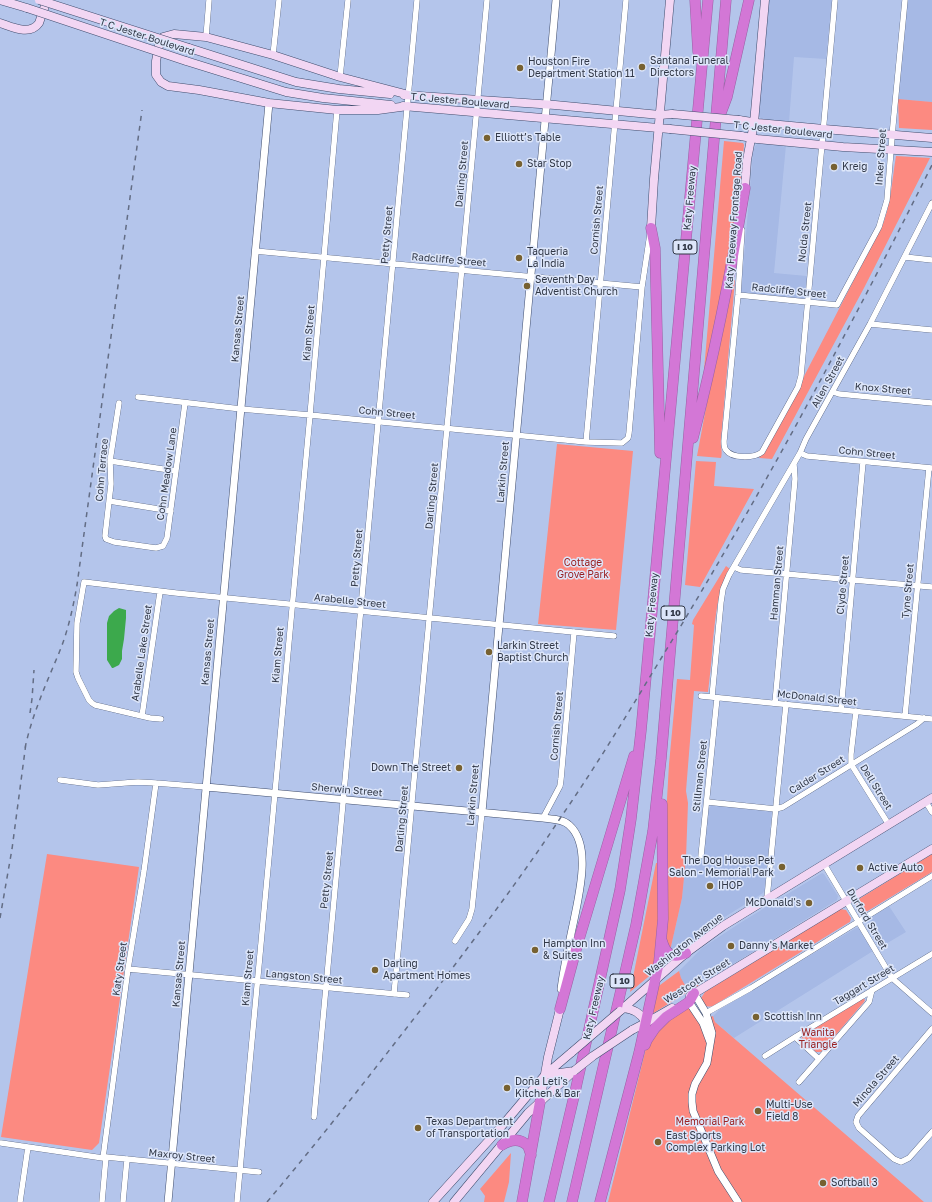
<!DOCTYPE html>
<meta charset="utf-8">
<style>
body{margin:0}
canvas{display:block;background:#b4c5eb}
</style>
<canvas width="932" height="1202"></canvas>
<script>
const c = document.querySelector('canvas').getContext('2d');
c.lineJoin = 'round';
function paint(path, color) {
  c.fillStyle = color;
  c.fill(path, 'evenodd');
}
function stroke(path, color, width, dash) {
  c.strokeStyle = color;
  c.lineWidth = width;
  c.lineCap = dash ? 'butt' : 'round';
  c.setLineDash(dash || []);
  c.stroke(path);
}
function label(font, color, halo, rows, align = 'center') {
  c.font = font + ' "Golos Text",sans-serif';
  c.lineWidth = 3;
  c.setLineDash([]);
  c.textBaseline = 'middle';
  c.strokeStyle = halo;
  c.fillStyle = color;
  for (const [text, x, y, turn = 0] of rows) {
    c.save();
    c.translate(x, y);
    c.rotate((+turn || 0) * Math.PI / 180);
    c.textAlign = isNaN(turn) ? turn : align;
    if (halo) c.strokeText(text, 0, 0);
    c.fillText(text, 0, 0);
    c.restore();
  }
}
const built = new Path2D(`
 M 766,0 L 832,0 L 826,59 L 794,57 L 789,122 L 762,119 L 757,115 Z
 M 907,0 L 932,0 L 932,102 L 898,99 Z
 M 759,143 L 786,145 L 774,273 L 807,276 L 805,296 L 802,299 L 743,294 L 741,291 L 753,153 L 755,146 Z
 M 712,805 L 772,812 L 765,889 L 763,893 L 704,930 L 681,949 L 678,951 L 670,951 L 682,898 L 686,858 L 703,859 L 708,809 Z
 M 822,873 L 824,874 L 838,896 L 837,900 L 699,985 L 697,981 L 685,985 L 681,978 L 679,971 L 702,948 L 740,923 Z
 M 889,906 L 906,932 L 879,948 L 867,927 L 867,923 L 869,919 Z
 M 856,928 L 859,928 L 873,951 L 734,1038 L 715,1022 L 713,1016 L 719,1010 Z`);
const green = new Path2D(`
 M 898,99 L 932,102 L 932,130 L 899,128 Z
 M 724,141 L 743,143 L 744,145 L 739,199 L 708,370 L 704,370 Z
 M 896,156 L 930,158 L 864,288 L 772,459 L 759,458 L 763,453 C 804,379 841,303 881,229 C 891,206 892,180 896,156 Z
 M 730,279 L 735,280 L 721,439 C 720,446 723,451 721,458 L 697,456 Z
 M 557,444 L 633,451 L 616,630 L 538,624 Z
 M 696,461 L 716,462 L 714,486 L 754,489 L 700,587 L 685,585 Z
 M 726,566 L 730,569 C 717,591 716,615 713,640 C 712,657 710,675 708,692 L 694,691 L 686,791 L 688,803 L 686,858 L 682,898 L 670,951 L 665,940 L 665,834 L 669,764 L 677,679 L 690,680 L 694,625 L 692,624 L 693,620 Z
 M 47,854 L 139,867 L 99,1143 L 92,1150 L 1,1137 Z
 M 932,854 L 932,872 L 866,912 L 861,911 L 856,904 L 857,900 L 859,899 Z
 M 656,863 L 660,863 L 660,916 L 653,973 L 630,992 Z
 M 840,909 L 846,910 L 851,918 L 850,922 L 848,923 L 713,1006 C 707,1008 702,1005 701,998 L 705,992 Z
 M 679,971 L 681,978 L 685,985 L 697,981 L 699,985 L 652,1014 L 656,988 Z
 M 863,998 L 865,1000 L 864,1002 L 821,1052 L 816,1052 L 802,1039 L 802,1037 L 803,1035 Z
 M 686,1008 L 690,1009 L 698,1022 L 713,1016 L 715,1022 L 924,1202 L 608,1202 L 647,1044 L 656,1029 Z
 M 511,1153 L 509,1182 L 504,1202 L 484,1202 L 485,1196 L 480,1189 Z`);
const water = new Path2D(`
 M 119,608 L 126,610 L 126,618 L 124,639 L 122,651 L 122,659 L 119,665 L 113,668 L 112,668 L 107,660 L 107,623 L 109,616 L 114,611 Z`);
const minor = new Path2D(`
 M 206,37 L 209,0
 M 273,55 L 279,0
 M 340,77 L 348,0
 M 742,230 L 738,295 L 724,441 C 724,444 724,448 726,450 C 732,459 755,458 762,452 L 798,387 L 801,376 L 835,0
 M 255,251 L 642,287
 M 905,257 L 932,260
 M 738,295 L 837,305 L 879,227 L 887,200 L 893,125 L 905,0
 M 870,324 L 932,330
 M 833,392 L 839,394 L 932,403
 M 138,397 L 241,409 L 310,415 L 586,442 L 622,443 L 628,438 L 629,433 L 642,287 L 650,234
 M 119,403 L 110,461 L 111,484 L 105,536 L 106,539 L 114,542 L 156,548 L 163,546 L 167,538 L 185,403
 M 586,442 L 626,0
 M 800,453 L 807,456 L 932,468
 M 110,461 L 176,471
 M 109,501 L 171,511
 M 734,567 L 741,570 L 932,587
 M 701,696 L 932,719
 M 712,697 L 721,602 L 723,589 L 729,575 L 800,453 L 806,439 L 870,324 L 932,203
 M 775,703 L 795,479 L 794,464
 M 841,710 L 863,462
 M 856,711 L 851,754 L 851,764 L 889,825
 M 142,716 L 160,592
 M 905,716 L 929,468
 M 161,719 L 150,718 L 95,705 L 92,703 L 89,700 L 78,678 L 76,672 L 77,623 L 84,582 L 176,593 L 614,636
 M 60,780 L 98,785 L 138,782 L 156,783 L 206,787
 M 707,802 L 776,809 L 783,807 L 917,724 L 924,718
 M 926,802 L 932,812
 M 543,818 L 560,786 L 561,779 L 574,632
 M 701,856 L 717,698
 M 824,864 L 892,978 L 932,1013
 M 767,898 L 786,704
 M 455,941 L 469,919 L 472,909 L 482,812
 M 128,969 L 407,995
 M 394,994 L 487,0
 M 706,1013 L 751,988 L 932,876
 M 932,1029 L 858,1116 L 856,1122 L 859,1128 L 894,1159 L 901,1162 L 909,1158 L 932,1132
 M 795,1037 L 819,1059
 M 765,1056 L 795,1037 L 932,954
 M 799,1082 L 869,1002 L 872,990
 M 314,1117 L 417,0
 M 1,1143 L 103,1158 L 106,1157 L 259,1172
 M 103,1158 L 128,969 L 144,871 L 156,783
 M 20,1202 L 28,1147
 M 102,1202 L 106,1157
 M 123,1202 L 127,1159
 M 237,1202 L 310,415 L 337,110`);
const tertiary = new Path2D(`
 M 206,787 L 543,818 C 551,819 563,819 569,825 C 592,845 579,894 574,920 C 569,943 564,966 561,989
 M 482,812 L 556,0
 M 694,993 L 706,1013 L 712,1033 L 707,1063 L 695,1084 L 692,1094 L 692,1102 L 693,1111 L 718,1171 L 738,1202
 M 689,1002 L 703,1023 L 710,1042
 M 168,1202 L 269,103`);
const secondary = new Path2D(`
 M 0,0 L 27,8
 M 0,23 C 12,27 30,36 39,23 L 47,0
 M 189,48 L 296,82 L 339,89 L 390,94
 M 186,61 L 286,92 L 323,98 L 391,105
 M 404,95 L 555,105 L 660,115 L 672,114
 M 403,106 L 670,129
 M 408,106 L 378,110 L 337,110 L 269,103 L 199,90 L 168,86 L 161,82 L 156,75 L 156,61 L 160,41 L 163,37 L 174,34 L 206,37 L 273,55 L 340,77 L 409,95
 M 739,120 L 758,123 L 824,129 L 932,138
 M 741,136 L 757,139 L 843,147 L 932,152
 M 745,188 L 747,160 L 754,123 L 765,0
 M 651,228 L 654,179 L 670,0
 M 690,996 L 932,849
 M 623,1008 C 634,1009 640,1013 646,1022
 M 620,1011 L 686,953 L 723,926 L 932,798
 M 632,1030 L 651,1020 L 672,1008
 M 546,1075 L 574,1071
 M 540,1102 L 548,1057 L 560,1009
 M 433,1202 L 501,1127 L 545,1075 L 572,1052
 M 454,1202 L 528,1113 L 574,1071`);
const motorway = new Path2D(`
 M 695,0 L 698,52
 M 719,118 L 727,97 L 749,0
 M 651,228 L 655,248 L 660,453
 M 693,438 C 714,356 731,272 745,188
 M 662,941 C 666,955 673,959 686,953
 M 560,1009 L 577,946 L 634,756
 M 645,1045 L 647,1040 L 655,1028 L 666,1017 L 689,1002 L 694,993
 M 502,1145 C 511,1139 520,1138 528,1146 L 531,1155
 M 522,1202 L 540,1102
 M 549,1202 L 575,1092 L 620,890 L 631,819 L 641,731 L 708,0
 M 572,1202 L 636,925 L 653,831 L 661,759 L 726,0
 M 600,1202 L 639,1053 L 659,962 L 663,919 L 662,804`);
const rail = new Path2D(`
 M 30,713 L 32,699 L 34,670
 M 25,748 C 32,715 46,684 59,653 C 68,631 73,608 77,585 L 142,110
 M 0,918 L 12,849 L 26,743
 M 267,1202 C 322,1137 374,1070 426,1003 C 472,942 519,881 561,817 C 594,769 624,720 654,670 C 755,506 846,337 932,165`);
const secondaryBridge = new Path2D(`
 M 39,0 L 189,48
 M 27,8 L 186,61
 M 672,114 L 739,120
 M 670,129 L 741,136
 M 572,1052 L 620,1011
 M 574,1071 L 593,1056 L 632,1030`);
const markers = [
 [642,67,4,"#776131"],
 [520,68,4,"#776131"],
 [487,138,4,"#776131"],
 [519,164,4,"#776131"],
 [834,167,4,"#776131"],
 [519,258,4,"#776131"],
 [527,286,4,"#776131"],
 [489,652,4,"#776131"],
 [459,768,4,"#776131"],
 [782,867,4,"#776131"],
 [860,868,4,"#776131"],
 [710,886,4,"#776131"],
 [809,903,4,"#776131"],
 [731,946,4,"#776131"],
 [535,950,4,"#776131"],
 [375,970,4,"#776131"],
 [756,1017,4,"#776131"],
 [507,1088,4,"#776131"],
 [758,1111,4,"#776131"],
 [418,1128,4,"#776131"],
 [658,1142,4,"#776131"],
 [823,1183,4,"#776131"]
];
const shields = [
 [685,247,24],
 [673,613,24],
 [622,981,24]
];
const shieldNames = [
 ["I 10",685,247],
 ["I 10",673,613],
 ["I 10",622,981]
];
const streetNames = [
 ["T C Jester Boulevard",147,37,18],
 ["T C Jester Boulevard",460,101,5],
 ["T C Jester Boulevard",783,130,6],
 ["Inker Street",881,157,-86],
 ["Darling Street",462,174,-85],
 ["Katy Freeway",690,198,-85],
 ["Cornish Street",597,220,-85],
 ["Katy Freeway Frontage Road",734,220,-86],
 ["Nolda Street",805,232,-84],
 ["Petty Street",387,235,-85],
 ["Radcliffe Street",449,260,5],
 ["Radcliffe Street",789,291,6],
 ["Kansas Street",238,329,-85],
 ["Kiam Street",309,333,-85],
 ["Allen Street",828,382,-61],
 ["Knox Street",883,389,5],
 ["Cohn Street",387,413,6],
 ["Cohn Street",867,453,6],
 ["Cohn Terrace",102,470,-85],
 ["Larkin Street",503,472,-85],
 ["Cohn Meadow Lane",167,474,-82],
 ["Darling Street",432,496,-85],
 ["Petty Street",357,558,-85],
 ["Hamman Street",777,583,-85],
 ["Clyde Street",843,585,-85],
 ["Tyne Street",908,591,-85],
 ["Arabelle Street",350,601,6],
 ["Katy Freeway",652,605,-85],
 ["Kansas Street",208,652,-85],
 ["Arabelle Lake Street",142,653,-82],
 ["Kiam Street",278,655,-85],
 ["McDonald Street",817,698,6],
 ["Cornish Street",557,726,-85],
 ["Calder Street",817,775,-32],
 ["Stillman Street",700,776,-84],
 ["Dell Street",876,787,58],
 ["Sherwin Street",347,790,5],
 ["Larkin Street",473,795,-85],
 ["Darling Street",402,819,-85],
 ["Petty Street",327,880,-84],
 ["Durford Street",867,919,59],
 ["Washington Avenue",684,945,-38],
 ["Katy Street",120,969,-82],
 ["Kansas Street",179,974,-85],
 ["Langston Street",304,977,5],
 ["Kiam Street",248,978,-85],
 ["Westcott Street",697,981,-32],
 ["Taggart Street",864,985,-31],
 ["Katy Freeway",594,1008,-77],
 ["Minola Street",876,1081,-49],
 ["Maxroy Street",182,1156,6]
];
const poiNames = [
 ["Santana Funeral",650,61],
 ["Directors",650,73],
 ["Houston Fire",528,62],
 ["Department Station 11",528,74],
 ["Elliott’s Table",495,138],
 ["Star Stop",527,164],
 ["Kreig",842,167],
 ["Taqueria",527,252],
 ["La India",527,264],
 ["Seventh Day",535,280],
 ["Adventist Church",535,292],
 ["Larkin Street",497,646],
 ["Baptist Church",497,658],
 ["Down The Street",451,768,"right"],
 ["The Dog House Pet",774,861,"right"],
 ["Salon - Memorial Park",774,873,"right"],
 ["Active Auto",868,868],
 ["IHOP",718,886],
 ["McDonald's",801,903,"right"],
 ["Hampton Inn",543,944],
 ["& Suites",543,956],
 ["Danny's Market",739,946],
 ["Darling",383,964],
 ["Apartment Homes",383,976],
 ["Scottish Inn",764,1017],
 ["Doña Leti's",515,1082],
 ["Kitchen & Bar",515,1094],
 ["Multi-Use",766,1105],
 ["Field 8",766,1117],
 ["Texas Department",426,1122],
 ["of Transportation",426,1134],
 ["East Sports",666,1136],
 ["Complex Parking Lot",666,1148],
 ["Softball 3",831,1183]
];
const parkNames = [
 ["Cottage",583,563],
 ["Grove Park",583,575],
 ["Wanita",818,1033],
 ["Triangle",818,1045],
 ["Memorial Park",710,1122]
];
paint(built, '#a6b9e5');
paint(green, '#fc8a81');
paint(water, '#3ca94c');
stroke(minor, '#3f4d6d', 6);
stroke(tertiary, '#3f4d6d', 8);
stroke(secondary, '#3f4d6d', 9);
stroke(motorway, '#9a61a4', 11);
stroke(minor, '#fff', 5.5);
stroke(tertiary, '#fff', 7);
stroke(secondary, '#f2d6f3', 8);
stroke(motorway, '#d377d6', 10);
stroke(rail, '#636d85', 1.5, [5, 5]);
stroke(secondaryBridge, '#3f4d6d', 9, []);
stroke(secondaryBridge, '#f2d6f3', 8);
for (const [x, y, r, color] of markers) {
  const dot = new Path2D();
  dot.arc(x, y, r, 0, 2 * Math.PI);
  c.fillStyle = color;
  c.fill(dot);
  stroke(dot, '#dde6fa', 1.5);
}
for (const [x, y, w] of shields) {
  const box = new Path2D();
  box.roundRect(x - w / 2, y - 7, w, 14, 3);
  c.fillStyle = '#dde6fa';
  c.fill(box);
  stroke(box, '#313847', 1);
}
label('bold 9px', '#313847', null, shieldNames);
label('10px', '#313847', '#dde6fa', streetNames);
label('10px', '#313847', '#dde6fa', poiNames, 'left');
label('10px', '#9a2223', '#dde6fa', parkNames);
</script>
